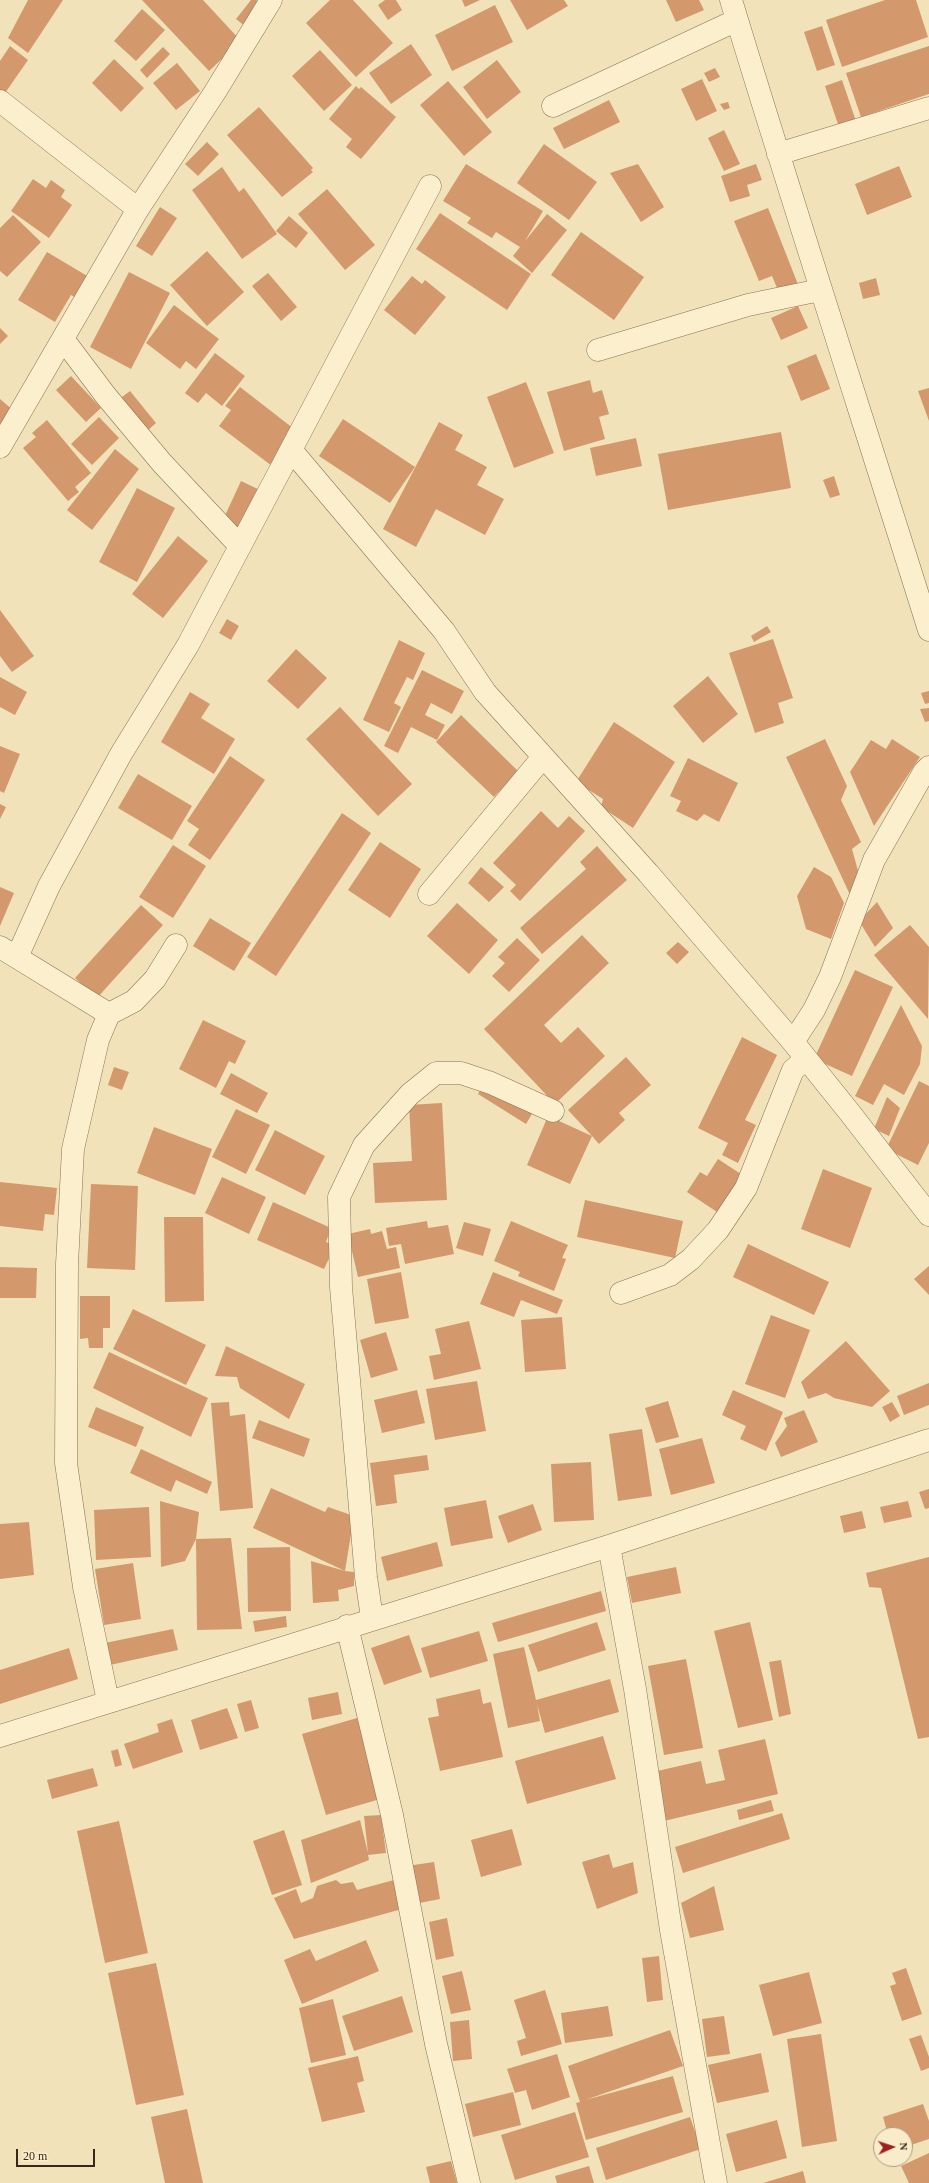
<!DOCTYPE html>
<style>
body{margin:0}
#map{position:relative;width:929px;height:2183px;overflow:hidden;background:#f1e2ba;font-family:"Times New Roman",serif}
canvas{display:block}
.north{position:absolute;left:873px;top:2127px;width:40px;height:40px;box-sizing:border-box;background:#f8ecca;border:1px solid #ab9e83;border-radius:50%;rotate:87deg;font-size:11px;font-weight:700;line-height:16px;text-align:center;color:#372819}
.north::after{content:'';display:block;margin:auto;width:14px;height:18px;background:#9d1f1e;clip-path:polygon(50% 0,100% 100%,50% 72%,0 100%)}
.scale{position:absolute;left:16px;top:2149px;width:79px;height:18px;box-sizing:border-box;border:2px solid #372819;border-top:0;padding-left:5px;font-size:12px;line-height:14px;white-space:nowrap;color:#372819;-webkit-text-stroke:3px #f8ecca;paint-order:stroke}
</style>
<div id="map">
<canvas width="929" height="2183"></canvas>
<div class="north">N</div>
<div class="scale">20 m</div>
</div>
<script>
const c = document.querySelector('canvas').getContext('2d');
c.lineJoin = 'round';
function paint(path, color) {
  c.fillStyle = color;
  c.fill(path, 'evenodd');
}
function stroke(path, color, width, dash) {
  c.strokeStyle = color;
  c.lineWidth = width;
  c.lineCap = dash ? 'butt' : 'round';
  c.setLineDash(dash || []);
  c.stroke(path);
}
const building = new Path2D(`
 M 28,0 L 63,0 L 28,53 L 8,38 Z
 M 142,0 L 203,0 L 241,41 L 209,71 Z
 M 251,0 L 256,0 L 263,5 L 246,27 L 236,19 Z
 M 330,0 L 353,0 L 393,43 L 356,77 L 306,23 Z
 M 385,0 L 396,0 L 402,10 L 388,20 L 378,5 Z
 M 462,0 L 480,0 L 465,7 Z
 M 510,0 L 564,0 L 568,6 L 527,30 Z
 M 666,0 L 699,0 L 704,10 L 676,22 Z
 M 885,0 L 916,0 L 928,37 L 842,67 L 826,20 Z
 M 495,5 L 513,42 L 452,71 L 435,35 Z
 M 142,9 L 165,30 L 136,61 L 114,41 Z
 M 822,26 L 835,65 L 817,71 L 804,32 Z
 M 411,44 L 432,75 L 391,104 L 369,73 Z
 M 10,46 L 28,60 L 3,96 L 0,93 L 0,61 Z
 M 929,46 L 929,94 L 861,117 L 846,73 Z
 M 163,47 L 170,54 L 147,78 L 140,70 Z
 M 320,50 L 352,85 L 324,111 L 292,76 Z
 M 114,59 L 144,88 L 121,112 L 92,83 Z
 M 497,60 L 521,92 L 487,119 L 463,87 Z
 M 177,63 L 200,91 L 176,110 L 153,83 Z
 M 715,68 L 720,77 L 709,82 L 704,73 Z
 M 702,79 L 717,111 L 696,121 L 681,89 Z
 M 842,80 L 857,124 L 840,130 L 825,86 Z
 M 448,81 L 492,132 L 464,156 L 420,105 Z
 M 356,86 L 359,89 L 361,87 L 396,117 L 361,159 L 346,147 L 352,139 L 329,119 Z
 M 609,100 L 620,122 L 564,149 L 553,128 Z
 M 728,102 L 730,108 L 724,110 L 720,104 Z
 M 259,107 L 313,168 L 311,170 L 313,172 L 282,197 L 227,135 Z
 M 724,130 L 740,164 L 724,171 L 708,138 Z
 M 207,142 L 219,154 L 198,176 L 185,164 Z
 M 544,144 L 597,182 L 569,220 L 517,183 Z
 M 466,164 L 543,211 L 525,241 L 547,214 L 567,230 L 532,273 L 513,256 L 520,247 L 496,232 L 492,238 L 467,223 L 471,218 L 443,201 Z
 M 638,164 L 664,207 L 641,222 L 610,173 Z
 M 756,164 L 762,180 L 747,185 L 750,196 L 730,202 L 721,176 Z
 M 899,166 L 912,197 L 867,215 L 855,184 Z
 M 222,167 L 239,192 L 244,188 L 277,234 L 242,259 L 192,190 Z
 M 33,179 L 46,188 L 51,180 L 65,190 L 61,197 L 72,205 L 49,238 L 11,211 Z
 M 327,189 L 375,245 L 345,270 L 298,214 Z
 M 160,207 L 177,218 L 152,256 L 136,246 Z
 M 768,208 L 799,287 L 780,295 L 772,276 L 759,281 L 734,221 Z
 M 440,213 L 531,274 L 507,310 L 416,249 Z
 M 13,215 L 41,242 L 7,277 L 0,271 L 0,228 Z
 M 289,216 L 308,233 L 296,248 L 276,231 Z
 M 581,232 L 644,277 L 614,320 L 551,275 Z
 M 207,251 L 244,292 L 207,326 L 170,285 Z
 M 47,252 L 89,277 L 76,298 L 71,295 L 55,322 L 18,300 Z
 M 129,272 L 170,293 L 131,369 L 90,347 Z
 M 268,273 L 297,307 L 281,321 L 252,286 Z
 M 412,276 L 422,284 L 425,280 L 446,297 L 415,335 L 384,310 Z
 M 876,278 L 880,295 L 863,299 L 859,283 Z
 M 174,305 L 219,339 L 196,369 L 186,361 L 180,369 L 146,343 Z
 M 798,306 L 808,328 L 781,340 L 771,318 Z
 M 0,328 L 8,336 L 0,344 Z
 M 215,353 L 245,376 L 222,406 L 206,393 L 198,403 L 185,393 Z
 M 816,354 L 830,389 L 801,401 L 787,366 Z
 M 71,376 L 101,408 L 86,422 L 56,390 Z
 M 590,380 L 593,393 L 602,390 L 609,414 L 599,417 L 605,439 L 564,451 L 547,392 Z
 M 526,382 L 554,453 L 514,468 L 487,397 Z
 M 240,387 L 298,432 L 272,466 L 219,426 L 231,410 L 225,406 Z
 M 929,388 L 929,421 L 918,391 Z
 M 130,391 L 156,423 L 145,433 L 118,400 Z
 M 0,399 L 14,411 L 3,425 L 0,423 Z
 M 99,417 L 119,438 L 92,465 L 71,444 Z
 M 343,419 L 415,467 L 390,503 L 319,456 Z
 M 47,420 L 91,473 L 75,487 L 79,492 L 68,501 L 23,448 L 36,437 L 32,433 Z
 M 439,422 L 463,435 L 455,450 L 487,467 L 477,485 L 504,499 L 485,535 L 436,509 L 416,547 L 383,529 Z
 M 781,432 L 791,488 L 668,510 L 658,454 Z
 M 636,438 L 642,466 L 596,476 L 590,448 Z
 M 115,449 L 139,469 L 92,530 L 67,510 Z
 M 834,476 L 840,495 L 830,498 L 823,480 Z
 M 241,481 L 262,491 L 242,531 L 222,522 Z
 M 137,488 L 175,508 L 137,582 L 99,562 Z
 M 178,536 L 208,561 L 163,618 L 132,594 Z
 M 0,610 L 34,656 L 12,672 L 0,656 Z
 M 227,619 L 239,626 L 231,640 L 219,633 Z
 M 767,626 L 771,632 L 754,642 L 751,636 Z
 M 773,639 L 793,698 L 778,703 L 784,723 L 755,733 L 729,653 Z
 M 399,640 L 425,653 L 413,680 L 407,677 L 394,703 L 401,707 L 389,732 L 363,720 Z
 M 296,649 L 327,678 L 298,709 L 267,681 Z
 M 422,670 L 464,691 L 452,714 L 431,703 L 425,715 L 445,725 L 437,740 L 411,727 L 398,753 L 384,746 Z
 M 708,676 L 738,714 L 703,743 L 673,706 Z
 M 0,677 L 27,692 L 15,715 L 0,707 Z
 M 929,691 L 929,703 L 925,704 L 921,693 Z
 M 190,692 L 210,704 L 201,718 L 235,739 L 214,774 L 161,742 Z
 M 340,707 L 412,784 L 378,816 L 306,739 Z
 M 929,708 L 929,721 L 925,722 L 920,709 Z
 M 461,715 L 518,771 L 494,797 L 436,742 Z
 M 614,722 L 675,762 L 633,828 L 601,807 L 603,799 L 576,782 Z
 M 825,739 L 847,786 L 841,800 L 861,842 L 852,849 L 860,878 L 851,897 L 786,757 Z
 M 892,739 L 920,757 L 874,826 L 850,772 L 871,740 L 886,749 Z
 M 0,746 L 20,754 L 4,793 L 0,791 Z
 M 230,756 L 265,780 L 210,860 L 188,845 L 199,829 L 187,821 Z
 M 688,758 L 738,783 L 719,822 L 704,814 L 697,821 L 676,811 L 681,801 L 670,796 Z
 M 138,774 L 192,806 L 172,840 L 118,808 Z
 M 0,804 L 6,807 L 0,819 Z
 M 541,811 L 558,828 L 569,816 L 585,831 L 520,901 L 510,891 L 516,885 L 493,863 Z
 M 342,813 L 371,833 L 276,976 L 247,957 Z
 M 380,842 L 421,869 L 390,918 L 348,890 Z
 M 173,845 L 206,866 L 173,918 L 139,897 Z
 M 597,846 L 627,880 L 542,954 L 520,928 L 586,869 L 580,862 Z
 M 481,867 L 504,887 L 489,902 L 468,883 Z
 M 814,867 L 831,877 L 844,903 L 831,939 L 806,929 L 797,896 Z
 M 0,887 L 14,893 L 0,926 Z
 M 877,902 L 893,928 L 875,947 L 859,921 Z
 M 457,903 L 498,940 L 469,974 L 427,936 Z
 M 141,905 L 163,925 L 97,998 L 75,978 Z
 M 210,918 L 251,943 L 234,971 L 193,946 Z
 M 910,925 L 929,947 L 928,1019 L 874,955 Z
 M 582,935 L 609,963 L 544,1025 L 561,1043 L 578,1027 L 605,1056 L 555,1104 L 484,1029 Z
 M 517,938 L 540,960 L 509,992 L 492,976 L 505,963 L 498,957 Z
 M 678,942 L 689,952 L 677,964 L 666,953 Z
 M 855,970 L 893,987 L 852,1076 L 814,1059 Z
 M 901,1005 L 922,1046 L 920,1064 L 904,1095 L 884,1084 L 873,1105 L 855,1096 Z
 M 203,1020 L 246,1041 L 235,1064 L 229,1061 L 216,1088 L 179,1069 Z
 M 742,1037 L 777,1055 L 745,1120 L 756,1125 L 738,1163 L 722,1155 L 728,1143 L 698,1128 Z
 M 626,1057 L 651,1085 L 619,1113 L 625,1120 L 599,1144 L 592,1136 L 570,1184 L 527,1165 L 548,1116 L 592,1136 L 568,1110 Z
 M 114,1067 L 129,1072 L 122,1090 L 108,1085 Z
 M 491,1072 L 539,1102 L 526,1124 L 478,1094 Z
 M 231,1073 L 268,1093 L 257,1113 L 220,1094 Z
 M 919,1081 L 929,1086 L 929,1143 L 918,1165 L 886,1149 Z
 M 887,1097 L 900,1108 L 889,1136 L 874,1129 Z
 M 442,1103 L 447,1200 L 375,1203 L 373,1163 L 412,1161 L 409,1105 Z
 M 236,1109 L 270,1125 L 246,1174 L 212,1157 Z
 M 154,1127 L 212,1149 L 195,1195 L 137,1173 Z
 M 275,1130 L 325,1156 L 305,1195 L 255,1170 Z
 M 718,1159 L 747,1178 L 723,1216 L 687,1192 L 700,1172 L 707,1176 Z
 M 823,1169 L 872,1188 L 850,1248 L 801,1229 Z
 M 222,1177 L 266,1197 L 249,1234 L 205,1213 Z
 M 0,1182 L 57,1188 L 54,1215 L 45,1214 L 43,1231 L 0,1226 Z
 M 91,1184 L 138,1186 L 135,1270 L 87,1268 Z
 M 585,1200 L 683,1221 L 675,1258 L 577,1237 Z
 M 273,1202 L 331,1228 L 326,1242 L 335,1246 L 324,1269 L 257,1240 Z
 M 164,1217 L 203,1217 L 204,1301 L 165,1302 Z
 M 427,1221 L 428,1228 L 448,1225 L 454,1254 L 405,1264 L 401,1244 L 389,1246 L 386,1228 Z
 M 511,1221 L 568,1245 L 562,1258 L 566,1259 L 554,1291 L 518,1276 L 520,1272 L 494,1261 Z
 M 464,1222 L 491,1229 L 483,1256 L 456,1248 Z
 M 370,1229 L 371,1234 L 382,1231 L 387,1249 L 396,1247 L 400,1268 L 358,1277 L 348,1234 Z
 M 748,1244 L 829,1282 L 814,1315 L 733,1277 Z
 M 929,1266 L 929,1295 L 914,1279 Z
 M 0,1267 L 37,1268 L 36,1298 L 0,1298 Z
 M 401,1272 L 409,1318 L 375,1324 L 367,1279 Z
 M 493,1272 L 563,1300 L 557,1314 L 521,1300 L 514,1317 L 480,1304 Z
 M 80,1296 L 110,1296 L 110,1328 L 103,1328 L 103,1348 L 89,1348 L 88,1338 L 80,1339 Z
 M 133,1309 L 206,1345 L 186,1385 L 113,1349 Z
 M 771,1315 L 810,1330 L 785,1398 L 745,1384 Z
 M 562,1317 L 566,1369 L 525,1372 L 521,1320 Z
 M 469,1321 L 481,1369 L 434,1380 L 429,1356 L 441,1354 L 435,1329 Z
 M 386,1332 L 398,1370 L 371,1378 L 360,1340 Z
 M 846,1341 L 890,1391 L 872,1407 L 834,1398 L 826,1393 L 808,1399 L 801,1382 Z
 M 226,1346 L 305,1384 L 289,1419 L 240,1388 L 237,1377 L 215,1376 Z
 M 109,1352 L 208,1398 L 191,1437 L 93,1388 Z
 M 477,1381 L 486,1431 L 435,1440 L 426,1389 Z
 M 929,1383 L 929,1405 L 904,1415 L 897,1396 Z
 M 417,1390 L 425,1423 L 382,1433 L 374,1400 Z
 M 733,1390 L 783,1412 L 766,1451 L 740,1439 L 746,1426 L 722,1415 Z
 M 668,1401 L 679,1437 L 656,1443 L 645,1408 Z
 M 229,1402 L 230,1416 L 245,1414 L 253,1508 L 220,1511 L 211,1403 Z
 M 892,1402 L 900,1416 L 890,1422 L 882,1407 Z
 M 96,1407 L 144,1427 L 136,1447 L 88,1427 Z
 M 804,1410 L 818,1442 L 781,1457 L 775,1443 L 787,1426 L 784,1418 Z
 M 259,1420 L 310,1439 L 304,1457 L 252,1438 Z
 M 642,1429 L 652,1496 L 618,1501 L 609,1434 Z
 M 702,1438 L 715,1483 L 671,1495 L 659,1449 Z
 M 141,1449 L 212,1482 L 207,1494 L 176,1480 L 171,1492 L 130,1473 Z
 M 427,1455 L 429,1470 L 394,1475 L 397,1503 L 376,1506 L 370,1463 Z
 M 591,1462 L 594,1520 L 554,1522 L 551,1464 Z
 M 271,1488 L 325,1512 L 328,1507 L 354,1516 L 345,1571 L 253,1528 Z
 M 929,1489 L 929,1508 L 925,1509 L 919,1492 Z
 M 486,1500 L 493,1538 L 451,1546 L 444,1508 Z
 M 160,1501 L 199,1512 L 196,1539 L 185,1561 L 161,1567 Z
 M 908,1501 L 912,1517 L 884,1523 L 880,1507 Z
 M 533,1504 L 542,1530 L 508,1543 L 498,1516 Z
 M 149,1507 L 151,1557 L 96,1560 L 94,1510 Z
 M 862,1511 L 866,1528 L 844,1533 L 840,1516 Z
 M 29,1522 L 34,1575 L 0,1579 L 0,1524 Z
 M 231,1538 L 242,1629 L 197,1630 L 196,1539 Z
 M 437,1542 L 443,1566 L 387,1581 L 381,1557 Z
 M 290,1547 L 291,1611 L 248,1612 L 247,1548 Z
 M 929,1557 L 929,1737 L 918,1739 L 881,1588 L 869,1587 L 866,1573 Z
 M 311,1561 L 345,1571 L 354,1572 L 354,1586 L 338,1590 L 339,1601 L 313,1603 Z
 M 133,1563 L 141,1619 L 104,1625 L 95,1569 Z
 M 676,1567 L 681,1593 L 632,1603 L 627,1577 Z
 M 601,1591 L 606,1611 L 498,1642 L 492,1623 Z
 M 286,1616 L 287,1627 L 255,1632 L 253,1621 Z
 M 597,1622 L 606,1650 L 538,1672 L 528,1645 Z
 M 750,1622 L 773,1720 L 738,1728 L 714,1631 Z
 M 173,1629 L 178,1650 L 110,1665 L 105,1643 Z
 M 479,1631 L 488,1661 L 430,1678 L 421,1648 Z
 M 409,1635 L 422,1672 L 384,1685 L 371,1648 Z
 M 524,1647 L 536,1700 L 610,1679 L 619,1712 L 545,1733 L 537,1704 L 540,1721 L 508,1728 L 493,1654 Z
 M 69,1648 L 78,1679 L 0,1704 L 0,1670 Z
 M 686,1659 L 703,1748 L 664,1755 L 648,1666 Z
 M 781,1660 L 791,1714 L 779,1717 L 769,1662 Z
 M 480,1689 L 483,1704 L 491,1702 L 503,1757 L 440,1771 L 428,1718 L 439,1716 L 436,1699 Z
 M 338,1692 L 342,1714 L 312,1720 L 308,1698 Z
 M 251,1700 L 259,1728 L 245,1732 L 237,1704 Z
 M 227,1708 L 238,1738 L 200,1750 L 191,1720 Z
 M 357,1718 L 380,1799 L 326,1815 L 302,1734 Z
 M 172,1719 L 183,1752 L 133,1769 L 124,1744 L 159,1732 L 157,1724 Z
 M 603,1736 L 616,1779 L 527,1804 L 515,1761 Z
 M 765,1739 L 778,1794 L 664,1821 L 653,1772 L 701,1761 L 706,1784 L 725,1780 L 718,1750 Z
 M 118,1749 L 122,1765 L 115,1767 L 111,1751 Z
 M 93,1768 L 98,1786 L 52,1799 L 47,1780 Z
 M 771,1800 L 774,1811 L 739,1820 L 737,1810 Z
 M 782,1813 L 790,1839 L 683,1873 L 675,1847 Z
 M 381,1815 L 386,1853 L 368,1855 L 369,1860 L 311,1883 L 301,1840 L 360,1820 L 368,1853 L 364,1816 Z
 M 119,1821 L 148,1953 L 105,1963 L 77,1831 Z
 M 512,1829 L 522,1865 L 481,1877 L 471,1840 Z
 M 284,1830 L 302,1885 L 272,1895 L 253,1841 Z
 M 609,1854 L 613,1868 L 633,1862 L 638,1893 L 597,1909 L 582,1862 Z
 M 434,1862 L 440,1899 L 414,1904 L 407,1866 Z
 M 336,1880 L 341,1884 L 353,1882 L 357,1890 L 394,1880 L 402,1909 L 294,1939 L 274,1898 L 296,1889 L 301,1903 L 313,1898 L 317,1886 Z
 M 714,1886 L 724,1930 L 690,1938 L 681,1903 Z
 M 447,1918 L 454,1956 L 436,1960 L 429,1922 Z
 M 366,1940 L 379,1971 L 302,2004 L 284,1960 L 310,1949 L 316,1961 Z
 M 659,1956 L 663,2000 L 647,2002 L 642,1958 Z
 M 156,1963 L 184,2095 L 136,2105 L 108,1973 Z
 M 906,1968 L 922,2014 L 902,2021 L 890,1986 L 896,1984 L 892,1973 Z
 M 462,1971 L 471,2010 L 451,2014 L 442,1976 Z
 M 809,1972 L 822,2023 L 773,2036 L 759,1985 Z
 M 545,1990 L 562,2044 L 521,2056 L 517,2041 L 526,2038 L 514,2000 Z
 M 402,1996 L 413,2032 L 354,2051 L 342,2016 Z
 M 333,1999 L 346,2055 L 311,2063 L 299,2008 Z
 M 608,2006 L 613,2036 L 565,2043 L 561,2013 Z
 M 724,2016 L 730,2054 L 707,2057 L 702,2019 Z
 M 469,2020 L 472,2059 L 453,2061 L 450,2022 Z
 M 670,2030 L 683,2066 L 585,2100 L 673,2076 L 683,2112 L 586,2140 L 576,2103 L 580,2102 L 568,2066 Z
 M 821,2034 L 837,2141 L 802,2147 L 787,2039 Z
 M 921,2035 L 929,2057 L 929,2068 L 921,2071 L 909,2039 Z
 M 761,2053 L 769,2092 L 717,2103 L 708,2065 Z
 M 557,2054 L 570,2097 L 532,2110 L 526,2090 L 515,2093 L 507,2069 Z
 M 358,2056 L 364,2081 L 357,2083 L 365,2112 L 322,2122 L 308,2068 Z
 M 513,2092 L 521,2125 L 473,2137 L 465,2104 Z
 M 923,2104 L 929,2121 L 929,2139 L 905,2147 L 905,2135 L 888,2135 L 883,2117 Z
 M 187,2109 L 203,2183 L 165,2183 L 151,2117 Z
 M 575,2112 L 589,2157 L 515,2180 L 501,2135 Z
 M 690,2117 L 701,2149 L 606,2180 L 596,2148 Z
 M 777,2120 L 787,2158 L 736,2172 L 726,2134 Z
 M 929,2153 L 929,2183 L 909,2183 L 901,2166 Z
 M 451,2161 L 457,2183 L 430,2183 L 426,2167 Z
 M 589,2166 L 594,2183 L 557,2183 L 555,2176 Z
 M 803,2171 L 806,2183 L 763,2183 Z`);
const minor = new Path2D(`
 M 731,0 C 795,211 863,420 929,630
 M 0,101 L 138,209
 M 553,106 L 737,20
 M 778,154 L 929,108
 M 63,339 L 106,396 L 162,463 L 240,546
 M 598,350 L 748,305 L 820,290
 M 0,447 L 138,209 L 215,92 L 271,0
 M 292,451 L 444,631 L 485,692 L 648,873 L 793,1042 L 850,1113 L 929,1215
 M 429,894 L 543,757
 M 0,947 L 109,1014
 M 17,957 L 49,886 L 121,754 L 188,645 L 430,186
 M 793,1042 L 814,1010 L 830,977 L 874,860 L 924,772 L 929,767
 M 621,1293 L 670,1275 L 691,1259 L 718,1230 L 746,1188 L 793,1070 L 806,1059
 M 609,1546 L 635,1689 L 671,1930 L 716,2183
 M 372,1618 L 366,1577 L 341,1287 L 339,1197 L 364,1145 L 410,1094 L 436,1073 L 461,1073 L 491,1083 L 553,1111
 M 347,1626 L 392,1815 L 436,2044 L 469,2183
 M 108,1701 L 84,1587 L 66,1463 L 67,1264 L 73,1149 L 98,1040 L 109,1014 L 134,1001 L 155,979 L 176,945
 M 0,1736 L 609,1546 L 929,1440`);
paint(building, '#d3996c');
stroke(minor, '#897153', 23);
stroke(minor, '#fcefcd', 22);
</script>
